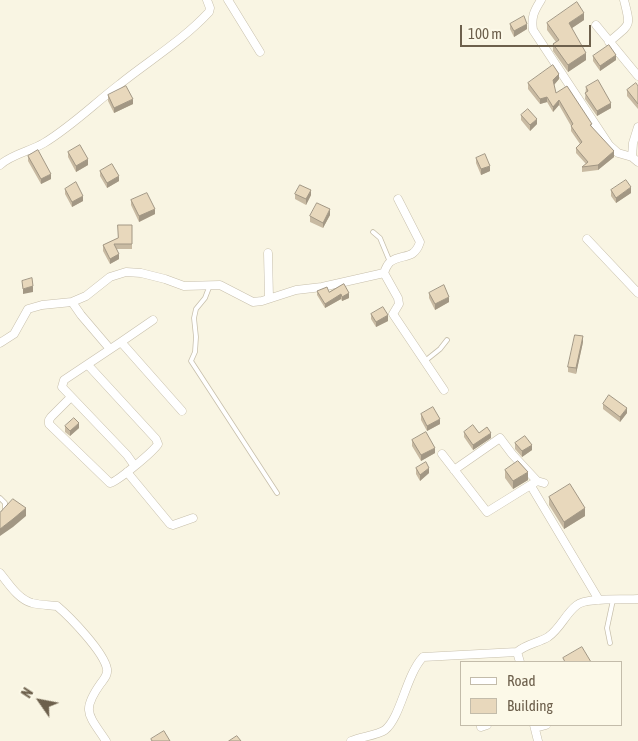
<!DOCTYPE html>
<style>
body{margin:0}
#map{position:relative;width:638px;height:741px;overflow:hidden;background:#f9f5e3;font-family:"Asap Condensed",sans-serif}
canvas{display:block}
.legend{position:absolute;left:460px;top:661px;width:162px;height:65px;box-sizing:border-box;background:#fcf9e8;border:1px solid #c3bcaa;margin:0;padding:6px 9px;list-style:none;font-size:15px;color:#6d604c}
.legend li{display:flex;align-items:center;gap:10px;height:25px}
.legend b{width:25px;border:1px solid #c3bcaa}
.north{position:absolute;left:15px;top:676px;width:50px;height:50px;-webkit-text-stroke:4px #fcf9e8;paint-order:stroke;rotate:303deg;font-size:14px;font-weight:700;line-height:20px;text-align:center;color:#6d604c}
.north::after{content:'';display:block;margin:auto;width:18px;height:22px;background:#6d604c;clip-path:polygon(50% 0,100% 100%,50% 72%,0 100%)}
.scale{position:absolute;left:460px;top:25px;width:131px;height:22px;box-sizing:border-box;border:2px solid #6d604c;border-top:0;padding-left:6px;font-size:15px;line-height:18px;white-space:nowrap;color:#6d604c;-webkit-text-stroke:4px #fcf9e8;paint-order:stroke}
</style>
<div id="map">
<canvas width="638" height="741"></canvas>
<ul class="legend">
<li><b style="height:6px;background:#fff"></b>Road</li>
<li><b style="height:14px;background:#e8d8bc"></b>Building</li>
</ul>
<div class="north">N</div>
<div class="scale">100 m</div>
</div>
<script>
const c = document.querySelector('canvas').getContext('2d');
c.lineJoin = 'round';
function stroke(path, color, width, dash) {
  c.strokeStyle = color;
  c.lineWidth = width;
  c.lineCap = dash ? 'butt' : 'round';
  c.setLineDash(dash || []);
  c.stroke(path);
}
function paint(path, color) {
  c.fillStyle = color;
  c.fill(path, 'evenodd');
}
const lane = new Path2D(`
 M 373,232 L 380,238 L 390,262
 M 210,285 L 205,298 L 196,309 L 194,318 L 196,337 L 195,352 L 191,361 L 277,493
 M 425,361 L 440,349 L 447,340
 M 0,498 L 5,503 L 5,511 L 0,516
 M 610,643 L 607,628 L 613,600`);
const street = new Path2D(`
 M 228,0 L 260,52
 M 541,0 C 534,11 531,17 533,30 L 609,145 L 618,153 L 632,157 L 638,162
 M 596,25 L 638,76
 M 609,42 C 631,23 631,28 624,0
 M 632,157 L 633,143 L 638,127
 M 0,165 C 12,154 31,151 44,143 C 72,126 95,103 120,84 C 150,60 183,40 209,12 L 210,8 L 207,0
 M 587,239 L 638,293
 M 268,253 L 269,298
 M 384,273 L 398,298 L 399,304 L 393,314 L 444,390
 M 72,302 L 81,315 L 110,349
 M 121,342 L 153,320
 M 0,343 L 14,334 L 28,309 L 42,305 L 72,302 L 86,296 L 110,277 L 126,272 L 141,273 L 165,279 L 184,286 L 220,285 L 253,302 L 262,301 L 296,290 L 322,287 L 384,273 C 385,270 388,264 390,262 C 402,253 414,261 420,242 L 398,199
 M 71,397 L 51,417 L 49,420 L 49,424 L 110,483 C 117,482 154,451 158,444 L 156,439 L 88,365
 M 442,454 L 487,512 L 537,481 L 544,483
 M 134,465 L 127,455 L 62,387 L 64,380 L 121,342 L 182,411
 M 454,470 L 500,438 L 512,454 L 537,481
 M 127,472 L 170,524 L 173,525 L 193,518
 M 531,486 L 599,600
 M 0,573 C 9,584 18,599 32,603 C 40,605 49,605 57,606 C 70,617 104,652 107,669 C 108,675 104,679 101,683 C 81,711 88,714 106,741
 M 520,662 L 517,652 C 526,644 538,643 548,637 C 561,628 565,614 577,605 C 586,597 624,600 638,599
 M 481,725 L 481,727 L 487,725
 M 534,725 L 538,741
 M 535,728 L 546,725
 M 351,741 C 360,737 378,735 385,730 C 401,717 406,675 423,657 L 517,652`);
const wall = new Path2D(`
 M 584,20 L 572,28 L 586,60 L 568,72 L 553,51 L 553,44 L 556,42 L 547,30 L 547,23 Z
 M 510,24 L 527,29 L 514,37 L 510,29 Z
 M 593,56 L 616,60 L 600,71 L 593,61 Z
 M 559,79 L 554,85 L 556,93 L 592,128 L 614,157 L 598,170 L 582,172 L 582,167 L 586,164 L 576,153 L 576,148 L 580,144 L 571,131 L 571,126 L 559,105 L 553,112 L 547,102 L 540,104 L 528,89 L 528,83 Z
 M 638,86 L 638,109 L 627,96 L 627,90 Z
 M 586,87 L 611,108 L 597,116 L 585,99 Z
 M 108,95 L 133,104 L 114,113 L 108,101 Z
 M 521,115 L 537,124 L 530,131 L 521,120 Z
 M 68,152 L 88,165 L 76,172 L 68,157 Z
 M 28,156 L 51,179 L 41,184 L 28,161 Z
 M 476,158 L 490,171 L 481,175 L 476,163 Z
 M 100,171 L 119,181 L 107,188 L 100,176 Z
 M 65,189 L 83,201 L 72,207 L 65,194 Z
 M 611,190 L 631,193 L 616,203 L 611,196 Z
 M 295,194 L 311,195 L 306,205 L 295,199 Z
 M 131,200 L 155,214 L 139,222 L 131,205 Z
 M 330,215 L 323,228 L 310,222 L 310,216 Z
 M 132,225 L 132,249 L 117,249 L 119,259 L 110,264 L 103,251 L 103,245 L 118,238 Z
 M 344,284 L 349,298 L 342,301 L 341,299 L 325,308 L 317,295 L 317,291 L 329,292 Z
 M 429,293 L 449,302 L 435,310 L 429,298 Z
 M 371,314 L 388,321 L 376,327 L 371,319 Z
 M 583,342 L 576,374 L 568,372 L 568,367 Z
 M 603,404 L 627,413 L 620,422 L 603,409 Z
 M 421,414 L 440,424 L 427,431 L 421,420 Z
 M 65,426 L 79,428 L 70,436 L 65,432 Z
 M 464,432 L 479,433 L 491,438 L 473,450 L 464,437 Z
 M 412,440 L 435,453 L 421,461 L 412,446 Z
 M 515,443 L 532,450 L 522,457 L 515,449 Z
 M 416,468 L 429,473 L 420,481 L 416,474 Z
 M 505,470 L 528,480 L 513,489 L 505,478 Z
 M 549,497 L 585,516 L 564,529 L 549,505 Z`);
const shadedWall = new Path2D(`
 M 584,13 L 584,20 L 569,30 L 569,23 Z
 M 527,24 L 527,29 L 514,37 L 514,31 Z
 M 586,53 L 586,60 L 568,72 L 568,65 Z
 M 616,55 L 616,60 L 600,71 L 600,66 Z
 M 559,74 L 559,79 L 553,86 L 553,80 Z
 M 547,97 L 547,102 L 540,104 L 540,99 Z
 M 133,99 L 133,104 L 114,113 L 114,108 Z
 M 559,100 L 559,105 L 553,112 L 553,107 Z
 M 611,103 L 611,108 L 597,116 L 597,111 Z
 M 537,119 L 537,124 L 530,131 L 530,125 Z
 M 614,151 L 614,157 L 598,170 L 598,165 Z
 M 88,159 L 88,165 L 76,172 L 76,166 Z
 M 490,166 L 490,171 L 481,175 L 481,169 Z
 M 51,174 L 51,179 L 41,184 L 41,179 Z
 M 119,176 L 119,181 L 107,188 L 107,183 Z
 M 631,187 L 631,193 L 616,203 L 616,198 Z
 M 311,190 L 311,195 L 306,205 L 306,199 Z
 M 83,196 L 83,201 L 72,207 L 72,202 Z
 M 155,209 L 155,214 L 139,222 L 139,216 Z
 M 330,209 L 330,215 L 323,228 L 323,223 Z
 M 119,254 L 119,259 L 110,264 L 110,259 Z
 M 33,286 L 33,292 L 23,294 L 23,289 Z
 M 349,293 L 349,298 L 342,301 L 342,297 Z
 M 341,294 L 341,299 L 325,308 L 325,304 Z
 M 449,297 L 449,302 L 435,310 L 435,304 Z
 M 388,315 L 388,321 L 376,327 L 376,322 Z
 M 583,336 L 583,342 L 576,374 L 576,368 Z
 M 627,408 L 627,413 L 620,422 L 620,417 Z
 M 440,419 L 440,424 L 427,431 L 427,426 Z
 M 79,423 L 79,428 L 70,436 L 70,431 Z
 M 491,433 L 491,438 L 473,450 L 473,445 Z
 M 532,445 L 532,450 L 522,457 L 522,451 Z
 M 435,448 L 435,453 L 421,461 L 421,455 Z
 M 429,468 L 429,473 L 420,481 L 420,475 Z
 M 528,472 L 528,480 L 513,489 L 513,481 Z
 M 26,508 L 26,516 L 13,527 L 0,536 L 0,529 Z
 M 585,508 L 585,516 L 564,529 L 564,522 Z`);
const building = new Path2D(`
 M 577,2 L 584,13 L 569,23 L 586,53 L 568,65 L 553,44 L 559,40 L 547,23 Z
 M 524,16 L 527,24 L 514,31 L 510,24 Z
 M 609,45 L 616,55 L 600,66 L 593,56 Z
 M 553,65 L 559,74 L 553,80 L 556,93 L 567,86 L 592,124 L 590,125 L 614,151 L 598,165 L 582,167 L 588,162 L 576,148 L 582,142 L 571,126 L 573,124 L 559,100 L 553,107 L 547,97 L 540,99 L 528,83 Z
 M 598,80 L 611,103 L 597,111 L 585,93 L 588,91 L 586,87 Z
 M 636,83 L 638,86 L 638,104 L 627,90 Z
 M 126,86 L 133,99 L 114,108 L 108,95 Z
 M 528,109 L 537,119 L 530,125 L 521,115 Z
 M 80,145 L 88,159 L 76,166 L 68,152 Z
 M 38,150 L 51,174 L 41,179 L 28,156 Z
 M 485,154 L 490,166 L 481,169 L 476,158 Z
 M 112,164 L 119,176 L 107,183 L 100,171 Z
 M 626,180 L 631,187 L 616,198 L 611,190 Z
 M 76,182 L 83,196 L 72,202 L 65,189 Z
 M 300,185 L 311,190 L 306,199 L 295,194 Z
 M 147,193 L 155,209 L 139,216 L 131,200 Z
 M 317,203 L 330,209 L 323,223 L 310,216 Z
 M 118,225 L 132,225 L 132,244 L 114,244 L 119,254 L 110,259 L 103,245 L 118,238 Z
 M 32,278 L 33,286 L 23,289 L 22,281 Z
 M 344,284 L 349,293 L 342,297 L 341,294 L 325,304 L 317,291 L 327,287 L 329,292 Z
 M 444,285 L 449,297 L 435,304 L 429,293 Z
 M 383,307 L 388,315 L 376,322 L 371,314 Z
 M 575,335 L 583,336 L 576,368 L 568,367 Z
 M 609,395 L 627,408 L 620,417 L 603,404 Z
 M 433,407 L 440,419 L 427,426 L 421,414 Z
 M 74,418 L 79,423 L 70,431 L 65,426 Z
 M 473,425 L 479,433 L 487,427 L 491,433 L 473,445 L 464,432 Z
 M 426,432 L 435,448 L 421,455 L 412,440 Z
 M 525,436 L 532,445 L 522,451 L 515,443 Z
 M 518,461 L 528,472 L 513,481 L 505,470 Z
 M 426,462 L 429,468 L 420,475 L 416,468 Z
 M 570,484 L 585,508 L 564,522 L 549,497 Z
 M 13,499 L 26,508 L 13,519 L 0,529 L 0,513 Z
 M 582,647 L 591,662 L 565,662 L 563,658 Z
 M 164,731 L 170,741 L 152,741 L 151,739 Z
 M 237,736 L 241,741 L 229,741 Z`);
stroke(lane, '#c7bfab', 5.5);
stroke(street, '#c7bfab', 9);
stroke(lane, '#fff', 4);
stroke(street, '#fff', 8);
paint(wall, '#c8baa2');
paint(shadedWall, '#a29784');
paint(building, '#e8d8bc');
stroke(building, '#a29784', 1);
</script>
